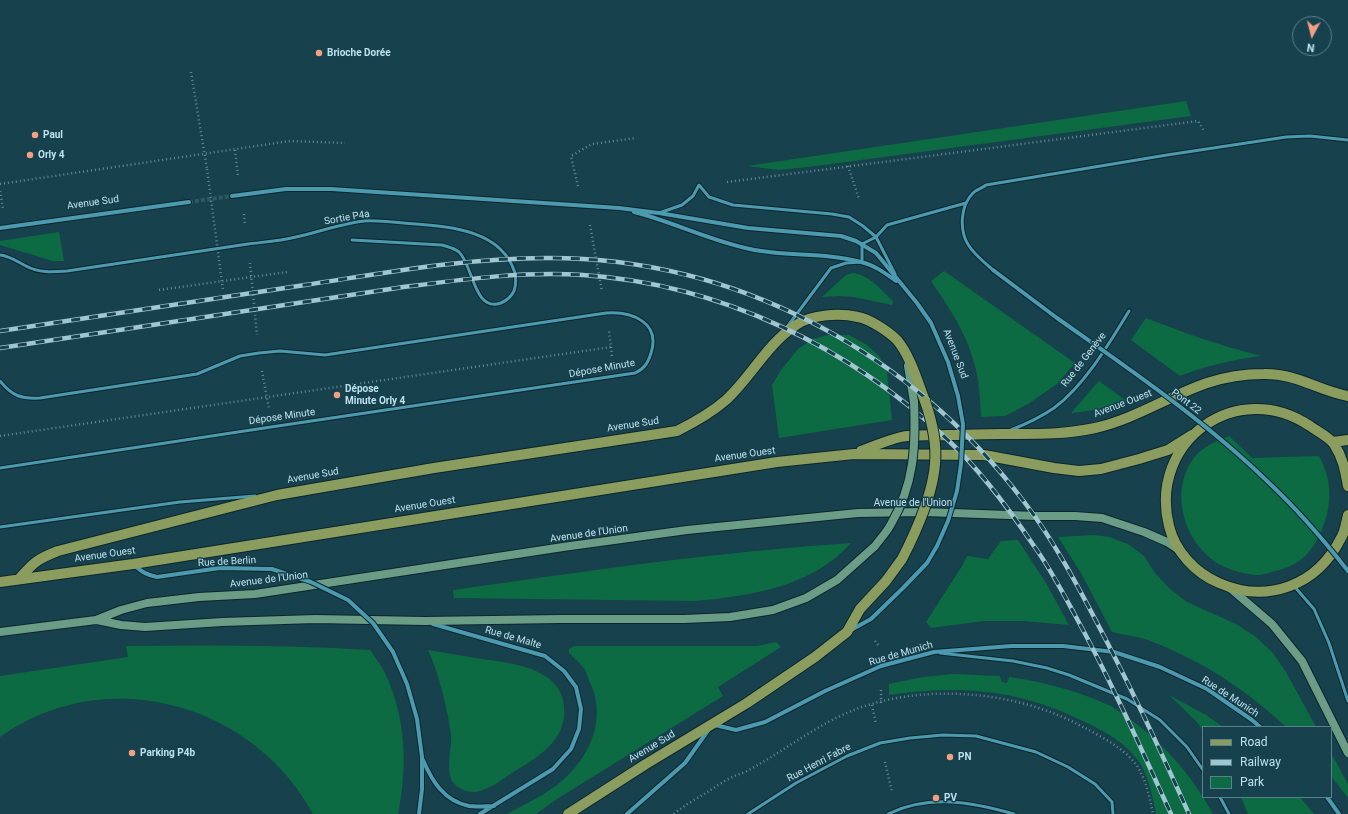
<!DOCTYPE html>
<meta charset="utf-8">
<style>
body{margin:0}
#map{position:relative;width:1348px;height:814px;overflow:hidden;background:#17414c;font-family:Roboto,sans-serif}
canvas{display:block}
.legend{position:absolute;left:1202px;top:726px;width:130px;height:72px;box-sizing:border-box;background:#17414c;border:1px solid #59818c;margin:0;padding:5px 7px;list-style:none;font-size:12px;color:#bce1ec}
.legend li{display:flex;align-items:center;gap:8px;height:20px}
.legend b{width:20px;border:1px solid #59818c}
.north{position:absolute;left:1292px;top:16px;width:40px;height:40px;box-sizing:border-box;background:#17414c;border:1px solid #59818c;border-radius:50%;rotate:187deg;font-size:11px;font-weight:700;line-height:16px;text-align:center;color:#bce1ec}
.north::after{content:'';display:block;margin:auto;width:14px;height:18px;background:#f39f84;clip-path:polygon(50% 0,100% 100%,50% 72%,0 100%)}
</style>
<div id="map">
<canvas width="1348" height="814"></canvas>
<ul class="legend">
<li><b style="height:5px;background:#8b9d5e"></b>Road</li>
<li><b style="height:5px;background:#a0c6d1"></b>Railway</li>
<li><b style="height:11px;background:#0c6b43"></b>Park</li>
</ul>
<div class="north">N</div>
</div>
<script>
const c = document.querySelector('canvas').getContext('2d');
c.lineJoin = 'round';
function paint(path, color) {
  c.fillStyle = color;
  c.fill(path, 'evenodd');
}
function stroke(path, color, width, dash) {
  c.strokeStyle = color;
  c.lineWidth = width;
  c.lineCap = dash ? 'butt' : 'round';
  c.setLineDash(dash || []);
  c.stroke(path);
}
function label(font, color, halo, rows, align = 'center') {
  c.font = font + ' Roboto,sans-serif';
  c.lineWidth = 3;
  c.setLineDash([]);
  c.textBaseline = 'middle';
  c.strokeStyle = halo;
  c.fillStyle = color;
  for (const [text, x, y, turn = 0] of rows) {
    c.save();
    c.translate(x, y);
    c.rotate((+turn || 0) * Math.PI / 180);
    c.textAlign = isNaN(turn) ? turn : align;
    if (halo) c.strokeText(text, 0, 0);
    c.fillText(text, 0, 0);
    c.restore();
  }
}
const green = new Path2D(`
 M 1186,101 L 1191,116 L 816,166 L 779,170 L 747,166 Z
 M 59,232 L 64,261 L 53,261 L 0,245 L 0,241 Z
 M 944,271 L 1075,363 L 1057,384 L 1028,404 L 1005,416 L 981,417 C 980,397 979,376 972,356 C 964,329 947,305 931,281 Z
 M 852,273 C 869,274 881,290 893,301 L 892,305 L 854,297 L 839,296 L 822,297 L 846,275 Z
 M 1146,318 C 1184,333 1222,346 1261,356 C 1233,360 1207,365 1180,376 L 1131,340 Z
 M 828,335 L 849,335 L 867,345 L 880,357 L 887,372 L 892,420 L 779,438 L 772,385 L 781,370 L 798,349 L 813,339 Z
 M 1099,381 L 1128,402 L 1096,410 L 1071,413 Z
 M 1229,436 L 1252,458 L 1319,456 C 1333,481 1332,507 1321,532 C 1311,554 1298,566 1275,571 C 1270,573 1265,574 1260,575 C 1248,576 1223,568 1214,561 C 1183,539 1170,491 1193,459 C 1202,447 1216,441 1229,436 Z
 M 1094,535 L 1109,537 L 1128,544 L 1144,556 L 1155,573 L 1169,588 L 1187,602 L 1236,624 L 1256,637 L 1273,653 L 1286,672 L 1316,727 L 1286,727 C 1247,690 1199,659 1148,640 C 1136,636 1124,635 1112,632 L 1081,573 L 1058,537 Z
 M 1018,540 L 1046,583 L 1069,625 L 1023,621 L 984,621 L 931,628 L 926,622 L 962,566 L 967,556 L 988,559 L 1001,541 Z
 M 851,543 C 812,587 750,596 695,601 L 454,598 L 453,590 C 585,571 717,552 851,543 Z
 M 776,642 L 781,647 L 718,687 L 723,696 L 557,799 L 536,814 L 507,814 C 529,802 554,791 571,772 C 595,747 605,712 589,680 C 587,675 586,670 582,666 C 579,662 574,658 569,653 L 569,649 L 574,646 L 757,646 Z
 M 126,646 C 207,645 289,645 370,650 C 375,657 381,665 385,673 C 406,718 408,766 398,814 L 313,814 C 253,702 104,662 0,737 L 0,676 L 128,657 Z
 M 428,650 C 446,653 464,656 482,659 C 503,662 527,664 545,676 C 554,681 561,691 563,700 C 571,738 540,756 512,773 C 503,779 491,788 480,791 C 471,794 459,790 453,782 C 445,772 452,747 451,735 C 450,729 449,723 448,717 C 443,693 438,672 428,650 Z
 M 953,674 L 1000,676 L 1002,682 L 1007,683 L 1009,677 C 1043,682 1075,690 1106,704 C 1113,706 1118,711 1124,715 C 1161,740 1192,775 1213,814 L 1156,814 C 1153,797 1149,780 1141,765 C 1130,746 1108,733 1089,724 C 1023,690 962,684 889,695 L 889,684 L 923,677 Z
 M 1169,695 L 1206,715 L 1223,727 L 1203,727 L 1203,731 L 1196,721 Z
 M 1331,753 L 1348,784 L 1348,798 L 1331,776 Z
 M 1241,797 L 1300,797 L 1314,814 L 1248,814 Z`);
const streetTunnel = new Path2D(`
 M 189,202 L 232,196`);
const path = new Path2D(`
 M 191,72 L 207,169
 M 235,150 L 238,176
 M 848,166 L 859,199
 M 727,182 L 922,157 L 1198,121 L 1204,131
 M 0,184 L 290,141 L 345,143
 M 578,186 L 571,156 L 592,144 L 636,138
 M 0,191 L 3,209
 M 244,214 L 245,225
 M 590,225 L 602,292
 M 250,263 L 257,335
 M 611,347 L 612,358
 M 262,371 L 269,409
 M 0,436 L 611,347 L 609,331
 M 875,641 L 879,646
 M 881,703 L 881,687
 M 872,705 L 876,724
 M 885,762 L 892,792
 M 674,814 C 684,805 698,798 709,791 C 717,786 725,780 733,777 C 737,774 742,774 747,771 C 781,753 812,728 849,712 C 920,682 1016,690 1083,727 C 1102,737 1130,751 1140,771 C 1147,784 1150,799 1153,814`);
const lane = new Path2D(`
 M 659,213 L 682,205 L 693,196 L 699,185 L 709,197 L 733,205 L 832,214 L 849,217 L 863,226 L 876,237 L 895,274
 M 0,255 C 10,256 18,262 26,266 C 38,273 53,272 67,271 L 248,244 C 264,242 280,241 296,237 C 318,232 341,224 364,221 C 382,220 398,223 416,224 C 453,227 502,231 515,273 C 516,279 516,285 514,291 C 511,297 508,300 501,303 C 474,313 473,265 459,252 C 454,248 448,247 442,245 L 352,240
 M 993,270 C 985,263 975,255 969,246 C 959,231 960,206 973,193 C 976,190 982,188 986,185 L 1167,155 L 1286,137 L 1310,136 L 1348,140
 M 787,327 L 831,268 L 846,263 L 862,262 L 862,244 L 876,237 L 887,225 L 966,203
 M 0,381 C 12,396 21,399 40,398 L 197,374 L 240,356 L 259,353 L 280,351 L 325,355 L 606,313 C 631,311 661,322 651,353 C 648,363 644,369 635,373 L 271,427 L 0,468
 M 1011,430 C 1026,424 1041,417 1054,408 C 1085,385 1110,342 1129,311
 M 0,527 L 180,502 L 255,496
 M 1294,586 L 1314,609 L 1329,643 L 1348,701
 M 940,653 L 1013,661 L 1047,668 L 1069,675 L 1127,699 L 1160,720 L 1187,747 L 1203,770
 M 1220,797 L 1229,814
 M 748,814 L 796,783 L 847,756 L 880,743 L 910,738 L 943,735 L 976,736 L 1036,752 L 1068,767 L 1095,784 L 1112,802 L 1113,814
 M 888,814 C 929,794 972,802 1014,814`);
const street = new Path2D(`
 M 232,196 L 286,189 L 331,189 L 453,197 L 619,208 L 659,213 L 748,228 L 841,236 L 856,241 L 876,253 L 917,303 L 931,323 L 948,362 L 958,396
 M 634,212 C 674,222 710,241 750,249 C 786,257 825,252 861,262 C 874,265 885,273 896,281
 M 0,228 L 189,202
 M 993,270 L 1057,318
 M 134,565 C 142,572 147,575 157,577 L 220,568 L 272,569
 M 433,624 L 545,656 L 564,671 L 576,687 L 581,709 L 579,729 L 571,749 L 553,769 L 480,814
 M 851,630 L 871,619 L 903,588 L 927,563 L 937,546
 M 393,652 L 407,684 L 417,719 L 422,757 L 422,789 L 419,814
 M 715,725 L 736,730 L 765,722 L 825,691 L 881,666 L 934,652 L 1011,646 L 1063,646 L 1114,652 L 1160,667 L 1207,689 L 1252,720 L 1260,727
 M 423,760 C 432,781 444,801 469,806 C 476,807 486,806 494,806
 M 1327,797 L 1339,814
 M 627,814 L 685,763 L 709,729`);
const secondary = new Path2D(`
 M 908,366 L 914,402
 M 1230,588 L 1272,624 L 1302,661 L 1348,753
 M 97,620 L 121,625 L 145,627 L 222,622 L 315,619 L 425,621 L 560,619 L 684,619 L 730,617 L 773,610 L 806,598 L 837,580 L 875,546
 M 0,632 L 96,620 L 121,610 L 147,603 L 199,597 L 255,594 L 563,547 L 687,530 L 858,513 L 924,512 L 1037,516 L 1075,516 L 1102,518 L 1144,532 L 1167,542 L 1179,550`);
const primary = new Path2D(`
 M 1333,442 L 1348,440
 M 861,451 C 874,446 888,440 901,437 C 913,434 934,436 947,435 C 965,435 983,434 1001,434 C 1033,434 1063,435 1095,428 C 1135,419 1169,396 1207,383 C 1225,377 1245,374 1264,374 C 1296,373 1319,391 1348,396
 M 1348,486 C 1345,470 1343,458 1334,444 C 1329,437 1317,431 1310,426 C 1237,377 1148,441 1169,526 C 1175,551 1195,573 1219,583 C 1267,604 1317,586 1341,538 C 1345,532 1346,523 1348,515
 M 19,579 C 33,563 37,559 58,551 L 277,495 L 434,468 L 677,431 C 695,422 711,413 726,400 C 751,377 767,344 796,325 C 812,314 840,313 858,317 C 870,319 889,332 897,340 C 910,355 918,383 925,401
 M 0,582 L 133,564 L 777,462 L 854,454 L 984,455 L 1054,468 L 1079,471 L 1101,469 L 1139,459 L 1168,450 L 1192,435
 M 568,814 L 646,764 L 747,703 L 815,657 L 847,632 L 860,609 L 886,581 L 902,559 L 909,545`);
const rail = new Path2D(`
 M 0,331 C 102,316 203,300 305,285 C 385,273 465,258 546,258 C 736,257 911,352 1025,503 C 1057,545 1082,594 1107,642 C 1136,698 1163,756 1189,814
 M 0,348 L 397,288 C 459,280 520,271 583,275 C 720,284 850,347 949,441 C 982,472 1009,509 1034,546 C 1050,568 1063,593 1076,617 C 1111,681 1141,748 1171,814`);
const pathBridge = new Path2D(`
 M 207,169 L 223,290
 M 159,290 L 287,272`);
const streetBridge = new Path2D(`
 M 1057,318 C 1129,369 1203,419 1267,481 C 1297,509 1323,539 1348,571
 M 937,546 L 948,521 L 957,491 L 961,464 L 963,424 L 958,396
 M 272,569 L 311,582 L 348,600 L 373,623 L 393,652`);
const secondaryBridge = new Path2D(`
 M 875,546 C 880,539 887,532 891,524 C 914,485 916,446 914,402`);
const primaryBridge = new Path2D(`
 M 909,545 C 920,522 933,490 935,464 C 937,442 932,421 925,401`);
const markers = [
 [319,53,4,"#f39f84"],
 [35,135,4,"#f39f84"],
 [30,155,4,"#f39f84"],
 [337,395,4,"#f39f84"],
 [132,753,4,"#f39f84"],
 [950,757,4,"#f39f84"],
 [936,798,4,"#f39f84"]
];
const poiNames = [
 ["Brioche Dorée",327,53],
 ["Paul",43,135],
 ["Orly 4",38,155],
 ["Dépose",345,389],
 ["Minute Orly 4",345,401],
 ["Parking P4b",140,753],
 ["PN",958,757],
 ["PV",944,798]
];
const streetNames = [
 ["Avenue Sud",93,203,-8],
 ["Sortie P4a",347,218,-10],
 ["Avenue Sud",955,354,69],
 ["Rue de Genève",1084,360,-52],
 ["Dépose Minute",602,369,-10],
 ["Pont 22",1186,402,37],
 ["Avenue Ouest",1123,404,-21],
 ["Dépose Minute",282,417,-8],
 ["Avenue Sud",633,425,-9],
 ["Avenue Ouest",745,455,-8],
 ["Avenue Sud",313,476,-10],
 ["Avenue de l'Union",913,503],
 ["Avenue Ouest",425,505,-9],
 ["Avenue de l'Union",589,534,-8],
 ["Avenue Ouest",105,555,-8],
 ["Rue de Berlin",227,562,-3],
 ["Avenue de l'Union",269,580,-7],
 ["Rue de Malte",513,638,16],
 ["Rue de Munich",901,654,-16],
 ["Rue de Munich",1230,697,33],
 ["Avenue Sud",652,747,-31],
 ["Rue Henri Fabre",819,763,-28]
];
paint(green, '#0c6b43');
stroke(streetTunnel, '#305964', 4, [4, 2]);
stroke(lane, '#0d262d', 5);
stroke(street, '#0d262d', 6);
stroke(secondary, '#0d262d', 10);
stroke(primary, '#0d262d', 12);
stroke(path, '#648c97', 2.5, [1, 3]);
stroke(lane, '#4b9aaf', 3);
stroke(street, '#4b9aaf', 4);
stroke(secondary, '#6b9c86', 8);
stroke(primary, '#8b9d5e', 10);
stroke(rail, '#a0c6d1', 4.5);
stroke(rail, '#17414c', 3, [9]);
stroke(streetBridge, '#0d262d', 6, []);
stroke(secondaryBridge, '#0d262d', 10, []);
stroke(primaryBridge, '#0d262d', 12, []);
stroke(pathBridge, '#648c97', 2.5, [1, 3]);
stroke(streetBridge, '#4b9aaf', 4);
stroke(secondaryBridge, '#6b9c86', 8);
stroke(primaryBridge, '#8b9d5e', 10);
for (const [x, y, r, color] of markers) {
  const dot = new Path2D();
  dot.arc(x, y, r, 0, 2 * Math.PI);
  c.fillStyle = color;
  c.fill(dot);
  stroke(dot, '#17414c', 1.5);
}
label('bold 10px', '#bce1ec', '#17414c', poiNames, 'left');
label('10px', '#bce1ec', '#17414c', streetNames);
</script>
